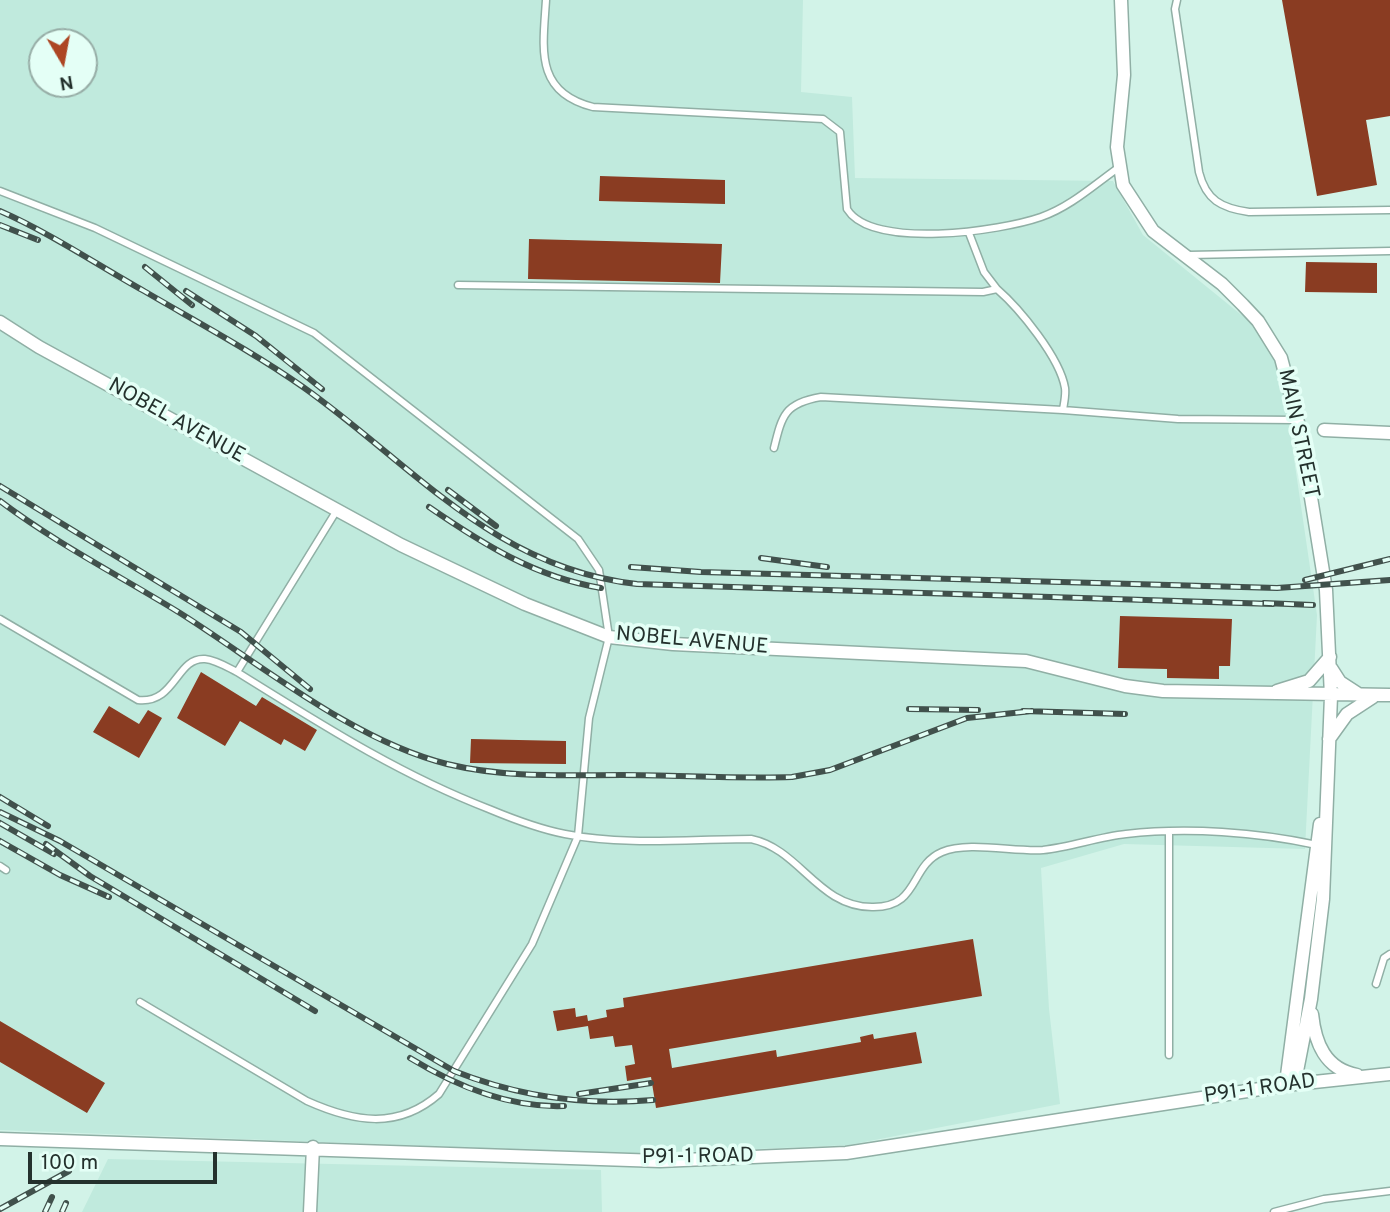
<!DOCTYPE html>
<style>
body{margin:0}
#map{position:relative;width:1390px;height:1212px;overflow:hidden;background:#d2f3e8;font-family:Overpass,sans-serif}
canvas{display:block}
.north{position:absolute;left:28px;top:28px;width:70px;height:70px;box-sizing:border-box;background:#e4fff6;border:2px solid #97ada6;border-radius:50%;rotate:170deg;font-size:19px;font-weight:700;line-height:28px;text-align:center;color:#24312d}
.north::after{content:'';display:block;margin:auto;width:24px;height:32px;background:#ad4623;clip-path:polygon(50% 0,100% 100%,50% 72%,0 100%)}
.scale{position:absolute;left:28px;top:1152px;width:189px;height:32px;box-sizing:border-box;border:4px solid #24312d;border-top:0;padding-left:9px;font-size:21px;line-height:24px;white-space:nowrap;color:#24312d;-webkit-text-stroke:5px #e4fff6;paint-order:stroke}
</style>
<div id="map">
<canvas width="1390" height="1212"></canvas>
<div class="north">N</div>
<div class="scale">100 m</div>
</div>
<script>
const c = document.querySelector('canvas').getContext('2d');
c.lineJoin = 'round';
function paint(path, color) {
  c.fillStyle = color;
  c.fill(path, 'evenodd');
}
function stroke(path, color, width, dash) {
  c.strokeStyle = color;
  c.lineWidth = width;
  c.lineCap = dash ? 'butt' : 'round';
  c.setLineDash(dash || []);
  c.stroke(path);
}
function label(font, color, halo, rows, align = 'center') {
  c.font = font + ' Overpass,sans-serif';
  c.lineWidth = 7;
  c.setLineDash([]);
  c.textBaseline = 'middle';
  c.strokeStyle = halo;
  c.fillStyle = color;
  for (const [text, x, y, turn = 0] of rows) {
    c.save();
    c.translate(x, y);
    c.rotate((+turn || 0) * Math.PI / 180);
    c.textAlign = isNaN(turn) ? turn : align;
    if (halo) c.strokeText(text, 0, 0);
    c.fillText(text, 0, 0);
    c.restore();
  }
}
const built = new Path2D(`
 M 0,0 L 803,0 L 801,92 L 852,97 L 855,178 L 1113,181 L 1143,235 L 1255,326 L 1281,370 L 1317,615 L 1305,849 L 1124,844 L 1041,868 L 1049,1009 L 1060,1104 L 849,1145 L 642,1154 L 0,1130 ZM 42,42 L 84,42 L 84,84 L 42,84 Z
 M 108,1159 L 601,1170 L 602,1212 L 82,1212 Z`);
const building = new Path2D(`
 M 1282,0 L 1390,0 L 1390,116 L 1366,120 L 1377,185 L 1317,196 Z
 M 600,176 L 725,180 L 725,204 L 599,201 Z
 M 529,239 L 722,244 L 720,283 L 528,279 Z
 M 1306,262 L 1377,263 L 1377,293 L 1305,292 Z
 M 1120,616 L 1232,619 L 1230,666 L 1219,666 L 1219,679 L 1167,678 L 1167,669 L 1118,668 Z
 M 201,672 L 256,706 L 262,697 L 317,730 L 305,751 L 284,739 L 281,745 L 240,721 L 225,746 L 177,718 Z
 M 109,706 L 139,724 L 148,710 L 162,718 L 139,758 L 93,732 Z
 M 471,739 L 566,741 L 566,764 L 470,763 Z
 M 973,939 L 982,996 L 669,1049 L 672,1068 L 776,1050 L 777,1057 L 861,1042 L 860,1037 L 873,1034 L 874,1039 L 916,1032 L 922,1063 L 656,1108 L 651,1077 L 627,1081 L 625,1066 L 635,1064 L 632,1045 L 615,1047 L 613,1036 L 590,1039 L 588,1026 L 557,1031 L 553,1011 L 575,1008 L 576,1017 L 587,1015 L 588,1021 L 607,1017 L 606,1010 L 624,1007 L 623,998 Z
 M 0,1021 L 105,1083 L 87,1113 L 0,1062 Z`);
const service = new Path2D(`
 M 546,0 C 543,48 534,92 593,107 L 823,119 L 840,132 L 847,209 C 872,250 1001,231 1041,217 C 1070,207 1094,185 1118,168
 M 1177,0 L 1175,9 L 1199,172 C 1206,200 1221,208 1249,212 L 1390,210
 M 0,191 L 95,228 L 314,333 L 578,539 L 599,570 L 609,637 L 589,718 L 578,836 L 532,944 L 439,1094 C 398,1130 354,1122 307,1101 L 140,1002
 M 969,233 L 984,272 L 997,289
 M 1189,255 L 1390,251
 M 458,285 L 983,292 L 997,289 C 1020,309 1060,358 1065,388 C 1066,395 1064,403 1063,410 L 1178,419 L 1296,420
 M 774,448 C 782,415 785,403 821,397 L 1063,410
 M 0,619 L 138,700 C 176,704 176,657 205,659 C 216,660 227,667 237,672 C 319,723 398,774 489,809 C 513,819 539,829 565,834 C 625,846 690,839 751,839 C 800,849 818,907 872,907 C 920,908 909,866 942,852 C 968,841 1014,852 1043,850 C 1071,847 1098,837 1126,834 C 1187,827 1257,832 1317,845
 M 237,672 L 337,510
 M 1169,832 L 1169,1055
 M 0,866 L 6,870
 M 1376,984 L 1384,958 L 1390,954
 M 1274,1212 L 1324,1199 L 1390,1191`);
const minor = new Path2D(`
 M 1121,0 L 1124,75 L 1117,147 L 1123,185 L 1153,231 L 1222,284 L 1243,305 L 1258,321 L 1281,358 L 1300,430 L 1326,590 L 1331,696 L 1323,899 L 1311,999 L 1297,1071 L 1286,1085
 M 0,322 L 39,347 L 401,545 L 525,604 L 609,637 L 673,644 L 1026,661 L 1125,686 L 1163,691 L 1390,695
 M 1324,430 L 1390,433
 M 1331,668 L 1340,682 L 1360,695
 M 1277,691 L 1309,681 L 1330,657
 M 1329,739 L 1347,714 L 1373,697
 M 1312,1014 C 1315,1043 1325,1069 1357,1075
 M 1286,1083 L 1320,824
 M 0,1139 L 660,1161 L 846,1153 L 1286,1085 L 1390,1074
 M 310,1212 L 313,1147`);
const rail = new Path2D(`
 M 0,211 C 50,233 96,264 144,291 C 197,322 253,352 303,387 C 413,465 494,568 637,584 L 1273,604
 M 0,225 L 38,240
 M 145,267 L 192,305
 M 186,291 L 256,336 L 322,389
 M 0,486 L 241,632 L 310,689
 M 448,490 L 496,526
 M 0,501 C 57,544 120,576 180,613 C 262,665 354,741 447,764 C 505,778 563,775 622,775 C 678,775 735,779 792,777 L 830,770 L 967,718 L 1032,711
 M 429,507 C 483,544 535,577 601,588
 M 761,558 L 827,567
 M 631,567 L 701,572 L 1277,588 L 1390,580
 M 1305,580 L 1390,559
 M 1264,603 L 1313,605
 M 909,709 L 978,710
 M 1023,711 L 1125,714
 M 0,797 L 48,826
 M 0,812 L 60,841 L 454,1071 C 517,1096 585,1106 653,1100
 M 0,823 L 54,854
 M 0,841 L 60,875 L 109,897
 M 46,844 L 90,876 L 315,1011
 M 410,1058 C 456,1086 509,1108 564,1106
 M 579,1094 L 651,1083
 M 0,1209 L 69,1171
 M 45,1212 L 52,1197
 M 62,1212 L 66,1203`);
const streetNames = [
 ["NOBEL AVENUE",176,422,29],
 ["MAIN STREET",1297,434,78],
 ["NOBEL AVENUE",692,642,5],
 ["P91-1 ROAD",1260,1090,-8],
 ["P91-1 ROAD",698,1158,-1]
];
paint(built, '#c0eadd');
paint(building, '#8a3c22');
stroke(service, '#90afa5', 9);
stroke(minor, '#90afa5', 15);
stroke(service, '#fff', 6);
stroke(minor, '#fff', 12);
stroke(rail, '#41514c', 6);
stroke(rail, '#e4fff6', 3.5, [10]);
label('21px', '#24312d', '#e4fff6', streetNames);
</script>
